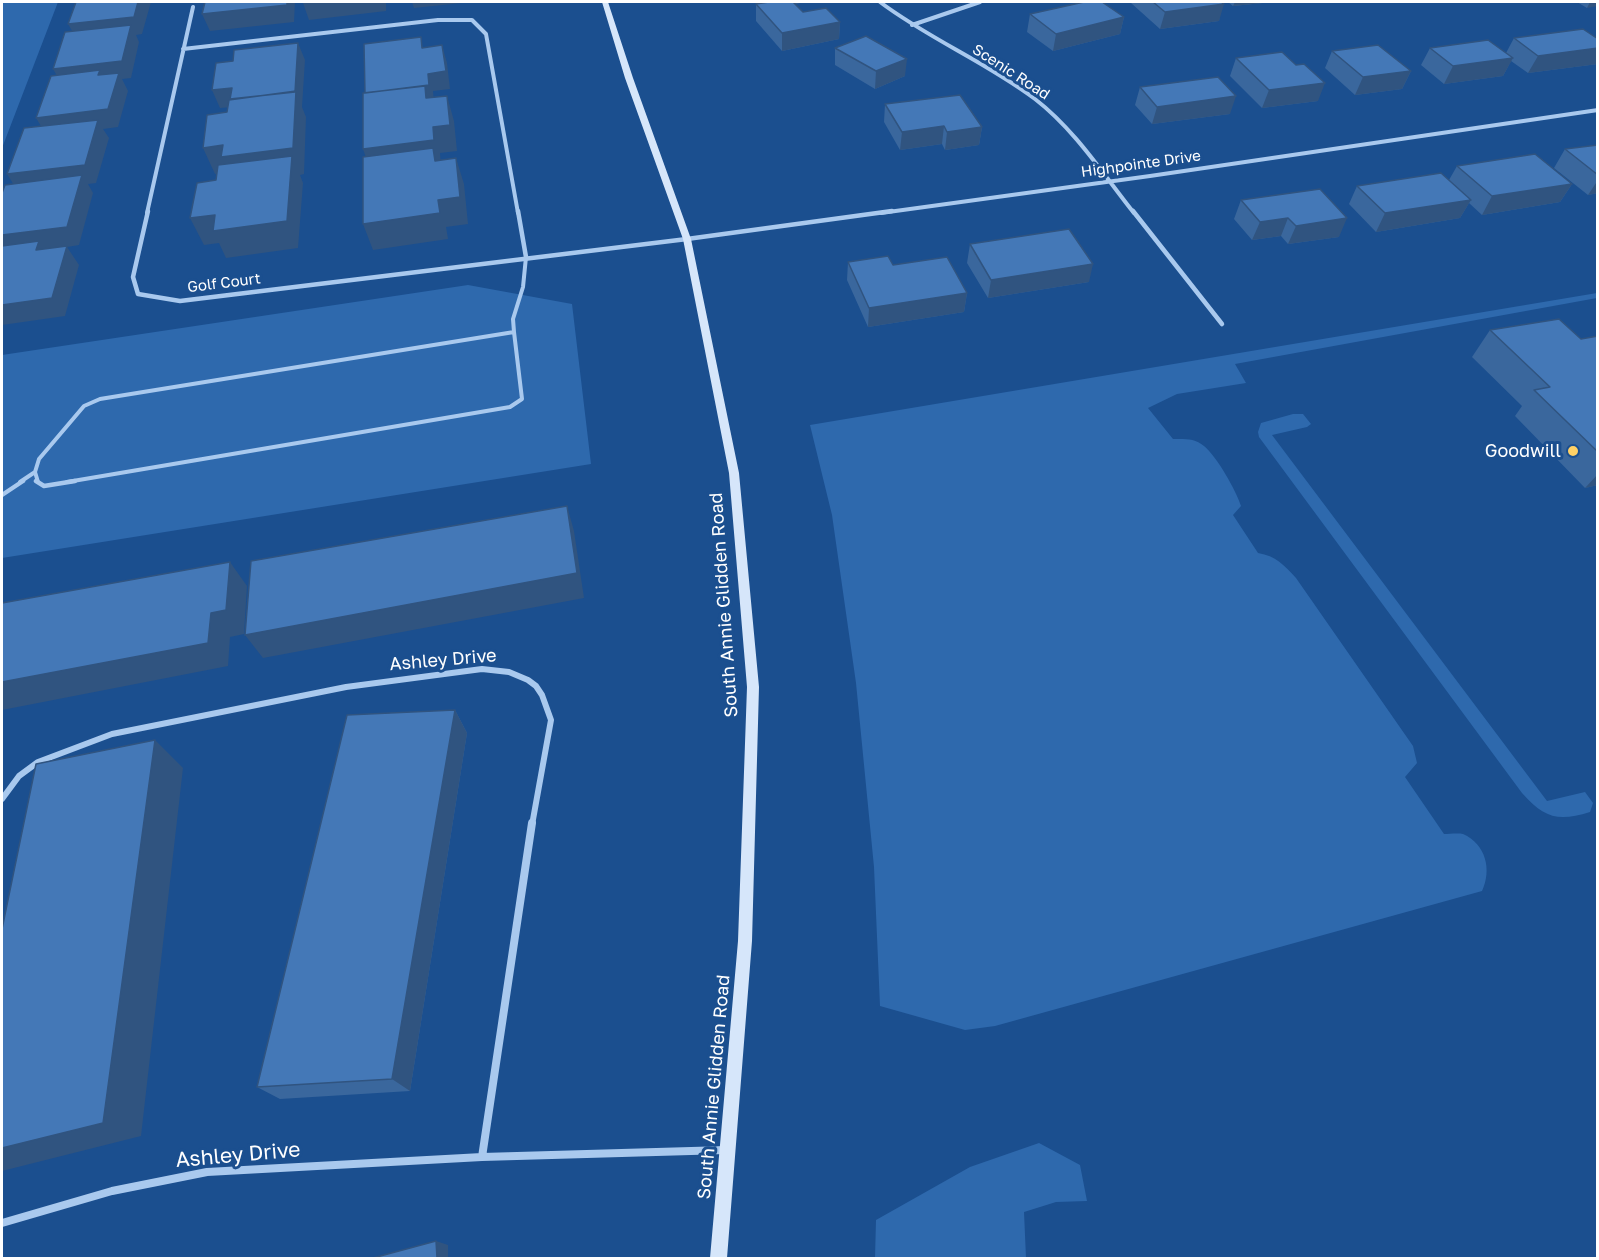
<!DOCTYPE html>
<style>
body{margin:0}
#map{position:relative;width:1599px;height:1260px;overflow:hidden;background:#1b4f8f;font-family:"Golos Text",sans-serif}
canvas{display:block}
.frame{position:absolute;inset:0;border:3px solid #fff;pointer-events:none}
</style>
<div id="map">
<canvas width="1599" height="1260"></canvas>
<div class="frame"></div>
</div>
<script>
const c = document.querySelector('canvas').getContext('2d');
c.lineJoin = 'round';
function paint(path, color) {
  c.fillStyle = color;
  c.fill(path, 'evenodd');
}
function stroke(path, color, width, dash) {
  c.strokeStyle = color;
  c.lineWidth = width;
  c.lineCap = dash ? 'butt' : 'round';
  c.setLineDash(dash || []);
  c.stroke(path);
}
function label(font, color, halo, rows, align = 'center') {
  c.font = font + ' "Golos Text",sans-serif';
  c.lineWidth = 6;
  c.setLineDash([]);
  c.textBaseline = 'middle';
  c.strokeStyle = halo;
  c.fillStyle = color;
  for (const [text, x, y, turn = 0] of rows) {
    c.save();
    c.translate(x, y);
    c.rotate((+turn || 0) * Math.PI / 180);
    c.textAlign = isNaN(turn) ? turn : align;
    if (halo) c.strokeText(text, 0, 0);
    c.fillText(text, 0, 0);
    c.restore();
  }
}
const green = new Path2D(`
 M 2,2 L 58,2 L 2,148 Z
 M 468,285 L 572,304 L 591,464 L 2,558 L 2,355 Z
 M 1597,293 L 1597,298 L 1235,364 L 1246,383 L 1177,394 L 1148,408 L 1173,439 C 1184,439 1195,438 1204,446 C 1217,457 1236,490 1241,506 L 1233,515 L 1258,553 C 1276,556 1284,565 1296,578 L 1413,746 L 1417,763 L 1405,777 L 1444,834 C 1449,834 1458,833 1463,834 C 1486,844 1492,870 1482,891 L 995,1026 L 965,1030 L 880,1006 L 874,867 L 856,683 L 832,515 L 810,425 Z
 M 1293,414 L 1303,414 L 1311,424 L 1307,427 L 1272,435 L 1547,801 L 1585,792 L 1593,803 L 1590,812 C 1558,822 1544,818 1522,793 L 1259,437 L 1258,432 L 1261,423 Z
 M 1039,1143 L 1080,1165 L 1087,1201 L 1056,1202 L 1024,1212 L 1026,1258 L 875,1258 L 876,1220 L 970,1167 Z`);
const serviceFar1 = new Path2D(`
 M 514,332 L 513,319 L 523,287 L 526,257
 M 20,482 L 35,472
 M 38,482 L 35,472 L 39,459 L 84,406 L 100,399 L 514,332
 M 67,482 L 510,407 L 522,399 L 514,332`);
const service = new Path2D(`
 M 36,481 L 44,486 L 75,481
 M 2,495 L 23,481`);
const minorFar3 = new Path2D(`
 M 880,2 C 929,39 986,62 1035,99 C 1075,130 1103,174 1134,213
 M 912,25 L 980,2
 M 183,49 L 438,20 L 472,20 L 486,34 L 518,213
 M 147,213 L 193,7
 M 881,213 L 1150,176 L 1598,110`);
const minorFar2 = new Path2D(`
 M 148,211 L 133,277 L 138,294 L 180,301 L 687,239 L 892,211
 M 518,211 L 526,257
 M 1133,211 L 1222,324`);
const minorFar1 = new Path2D(`
 M 2,799 L 19,776 L 38,762 L 112,734 L 346,687 L 482,669 L 509,672 L 528,680 L 536,686 L 542,695 L 551,720 L 532,825`);
const minor = new Path2D(`
 M 482,1157 L 532,823
 M 2,1223 L 112,1191 L 207,1172 L 482,1157 L 726,1150`);
const secondary = new Path2D(`
 M 602,2 L 608,2 L 633,78 L 691,239 L 739,473 L 759,687 L 752,941 L 727,1258 L 710,1258 L 738,941 L 747,687 L 729,473 L 683,239 L 625,78 Z`);
const wall = new Path2D(`
 M 766,2 L 800,2 L 800,3 L 795,4 L 803,12 L 840,22 L 839,39 L 782,51 L 756,21 L 756,4 Z
 M 1131,2 L 1221,2 L 1219,21 L 1160,29 L 1131,3 Z
 M 1228,2 L 1273,2 L 1233,6 Z
 M 1577,2 L 1598,2 L 1587,8 Z
 M 1030,14 L 1124,17 L 1120,34 L 1053,51 L 1027,32 Z
 M 1514,38 L 1598,39 L 1598,64 L 1528,73 L 1511,61 L 1503,76 L 1444,84 L 1421,65 L 1430,48 L 1506,53 Z
 M 835,48 L 905,76 L 875,89 L 835,65 Z
 M 1332,51 L 1411,71 L 1402,89 L 1355,95 L 1325,68 Z
 M 1236,58 L 1318,101 L 1262,108 L 1230,76 Z
 M 1140,87 L 1230,114 L 1152,124 L 1135,105 Z
 M 885,104 L 982,127 L 979,145 L 945,150 L 942,144 L 900,150 L 884,122 Z
 M 1598,145 L 1598,193 L 1588,195 L 1554,168 L 1565,149 Z
 M 1457,166 L 1572,184 L 1560,202 L 1482,215 L 1469,203 L 1460,218 L 1376,232 L 1349,204 L 1357,186 L 1449,180 Z
 M 1241,200 L 1339,237 L 1288,244 L 1281,236 L 1252,240 L 1234,219 Z
 M 970,244 L 1089,282 L 988,298 L 967,263 Z
 M 848,262 L 893,265 L 967,293 L 964,312 L 868,327 L 847,280 Z
 M 1490,330 L 1581,339 L 1598,336 L 1598,485 L 1585,488 L 1515,416 L 1522,406 L 1472,357 Z
 M 455,710 L 467,733 L 410,1091 L 280,1099 L 257,1087 Z`);
const shadedWall = new Path2D(`
 M 138,2 L 151,2 L 142,34 L 136,35 L 139,42 L 131,78 L 122,79 L 128,91 L 118,127 L 103,129 L 109,138 L 96,183 L 88,184 L 93,193 L 79,245 L 67,247 L 79,265 L 65,316 L 2,325 L 2,235 L 19,193 L 7,174 L 47,136 L 36,118 L 63,86 L 53,69 L 78,41 L 68,24 Z
 M 287,2 L 295,2 L 294,22 L 210,31 L 202,14 Z
 M 316,2 L 386,2 L 386,11 L 309,20 L 303,3 Z
 M 412,2 L 462,2 L 462,3 L 414,8 Z
 M 768,2 L 800,2 L 800,3 L 768,7 Z
 M 1235,2 L 1273,2 L 1233,6 Z
 M 1590,2 L 1598,2 L 1598,6 L 1587,8 Z
 M 1224,4 L 1219,21 L 1160,29 L 1165,12 Z
 M 1124,17 L 1120,34 L 1053,51 L 1056,34 Z
 M 840,22 L 839,39 L 782,51 L 782,33 Z
 M 298,43 L 305,60 L 302,107 L 306,117 L 304,174 L 300,175 L 303,183 L 298,248 L 226,258 L 219,243 L 204,245 L 190,218 L 228,172 L 215,174 L 203,148 L 233,107 L 220,108 L 212,90 Z
 M 442,45 L 447,63 L 450,89 L 433,91 L 434,103 L 371,111 L 428,74 Z
 M 1598,48 L 1598,64 L 1528,73 L 1538,56 Z
 M 1513,58 L 1503,76 L 1444,84 L 1453,66 Z
 M 907,59 L 905,76 L 875,89 L 876,71 Z
 M 1411,71 L 1402,89 L 1355,95 L 1363,77 Z
 M 1325,83 L 1318,101 L 1262,108 L 1269,90 Z
 M 447,96 L 454,121 L 457,151 L 440,153 L 441,166 L 372,175 L 363,149 L 433,127 Z
 M 1236,96 L 1230,114 L 1152,124 L 1157,107 Z
 M 944,126 L 942,144 L 900,150 L 902,132 Z
 M 982,127 L 979,145 L 945,150 L 947,132 Z
 M 456,158 L 464,184 L 468,224 L 446,227 L 448,239 L 373,250 L 363,224 L 438,200 Z
 M 1598,180 L 1598,193 L 1588,195 Z
 M 1572,184 L 1560,202 L 1482,215 L 1492,196 Z
 M 1471,200 L 1460,218 L 1376,232 L 1385,213 Z
 M 1288,218 L 1281,236 L 1252,240 L 1260,222 Z
 M 1347,218 L 1339,237 L 1288,244 L 1296,226 Z
 M 1093,264 L 1089,282 L 988,298 L 991,280 Z
 M 967,293 L 964,312 L 868,327 L 869,308 Z
 M 1598,474 L 1598,485 L 1585,488 Z
 M 567,506 L 574,531 L 584,598 L 263,658 L 245,635 Z
 M 230,562 L 247,586 L 244,634 L 230,637 L 228,666 L 2,710 L 2,682 L 211,613 Z
 M 455,710 L 467,733 L 410,1091 L 392,1079 Z
 M 155,740 L 183,768 L 141,1136 L 2,1171 L 2,1148 Z
 M 436,1241 L 448,1245 L 448,1258 L 437,1258 Z`);
const building = new Path2D(`
 M 76,2 L 138,2 L 134,17 L 68,24 Z
 M 205,2 L 287,2 L 287,5 L 202,14 Z
 M 769,2 L 793,2 L 803,12 L 826,8 L 840,22 L 782,33 L 756,4 Z
 M 1084,2 L 1102,2 L 1124,17 L 1056,34 L 1030,14 Z
 M 1153,2 L 1221,2 L 1224,4 L 1165,12 Z
 M 131,25 L 122,61 L 53,69 L 65,32 Z
 M 1583,29 L 1598,39 L 1598,48 L 1538,56 L 1514,38 Z
 M 866,36 L 907,59 L 876,71 L 835,48 Z
 M 421,37 L 422,48 L 442,45 L 446,71 L 428,74 L 429,85 L 365,93 L 364,44 Z
 M 1488,40 L 1513,58 L 1453,66 L 1430,48 Z
 M 298,43 L 295,92 L 230,99 L 232,88 L 212,90 L 216,63 L 233,61 L 234,50 Z
 M 1378,45 L 1411,71 L 1363,77 L 1332,51 Z
 M 1282,52 L 1296,65 L 1304,64 L 1325,83 L 1269,90 L 1236,58 Z
 M 100,70 L 98,75 L 119,73 L 108,109 L 36,118 L 51,76 Z
 M 1218,77 L 1236,96 L 1157,107 L 1140,87 Z
 M 425,86 L 426,98 L 447,96 L 450,125 L 433,127 L 434,140 L 363,149 L 363,93 Z
 M 296,91 L 293,148 L 221,157 L 223,145 L 203,148 L 207,115 L 227,112 L 229,100 Z
 M 960,95 L 982,127 L 947,132 L 944,126 L 902,132 L 885,104 Z
 M 98,120 L 85,165 L 7,174 L 24,128 Z
 M 1598,145 L 1598,175 L 1565,149 Z
 M 433,148 L 435,161 L 456,158 L 460,197 L 438,200 L 440,213 L 363,224 L 363,157 Z
 M 1535,154 L 1572,184 L 1492,196 L 1457,166 Z
 M 292,156 L 287,221 L 213,231 L 215,215 L 190,218 L 197,183 L 216,180 L 218,165 Z
 M 1441,173 L 1471,200 L 1385,213 L 1357,186 Z
 M 82,175 L 67,227 L 2,235 L 2,193 L 5,185 Z
 M 1320,189 L 1347,218 L 1296,226 L 1288,218 L 1260,222 L 1241,200 Z
 M 1069,229 L 1093,264 L 991,280 L 970,244 Z
 M 39,241 L 36,250 L 67,246 L 52,298 L 2,305 L 2,246 Z
 M 888,256 L 893,265 L 947,257 L 967,293 L 869,308 L 848,262 Z
 M 1559,319 L 1581,339 L 1598,336 L 1598,452 L 1534,390 L 1550,387 L 1490,330 Z
 M 567,506 L 577,573 L 245,635 L 251,561 Z
 M 230,562 L 226,610 L 211,613 L 208,643 L 2,682 L 2,603 Z
 M 455,710 L 392,1079 L 257,1087 L 347,715 Z
 M 155,740 L 103,1123 L 2,1148 L 2,929 L 36,764 Z
 M 436,1241 L 437,1258 L 373,1258 Z`);
const markers = [
 [1573,451,6,"#ffd166"]
];
const farStreetnames = [
 ["Scenic Road",1011,72,33],
 ["Highpointe Drive",1141,164,-8],
 ["Golf Court",224,283,-7]
];
const poiNames = [
 ["Goodwill",1561,451]
];
const streetNames = [
 ["South Annie Glidden Road",724,605,-94],
 ["Ashley Drive",443,660,-5],
 ["South Annie Glidden Road",714,1087,-85]
];
const nearStreetnames = [
 ["Ashley Drive",238,1155,-5]
];
paint(green, '#2e69ad');
stroke(serviceFar1, '#a9c9ee', 4);
stroke(service, '#a9c9ee', 4.5);
stroke(minorFar3, '#a9c9ee', 4);
stroke(minorFar2, '#a9c9ee', 4.5);
stroke(minorFar1, '#a9c9ee', 6);
stroke(minor, '#a9c9ee', 8);
paint(secondary, '#d6e6fa');
paint(wall, '#3a679d');
paint(shadedWall, '#305480');
paint(building, '#4478b7');
stroke(building, '#305480', 1.5);
for (const [x, y, r, color] of markers) {
  const dot = new Path2D();
  dot.arc(x, y, r, 0, 2 * Math.PI);
  c.fillStyle = color;
  c.fill(dot);
  stroke(dot, '#1b4f8f', 2);
}
label('15px', '#fff', '#1b4f8f', farStreetnames);
label('18px', '#fff', '#1b4f8f', poiNames, 'right');
label('18px', '#fff', '#1b4f8f', streetNames);
label('21px', '#fff', '#1b4f8f', nearStreetnames);
</script>
